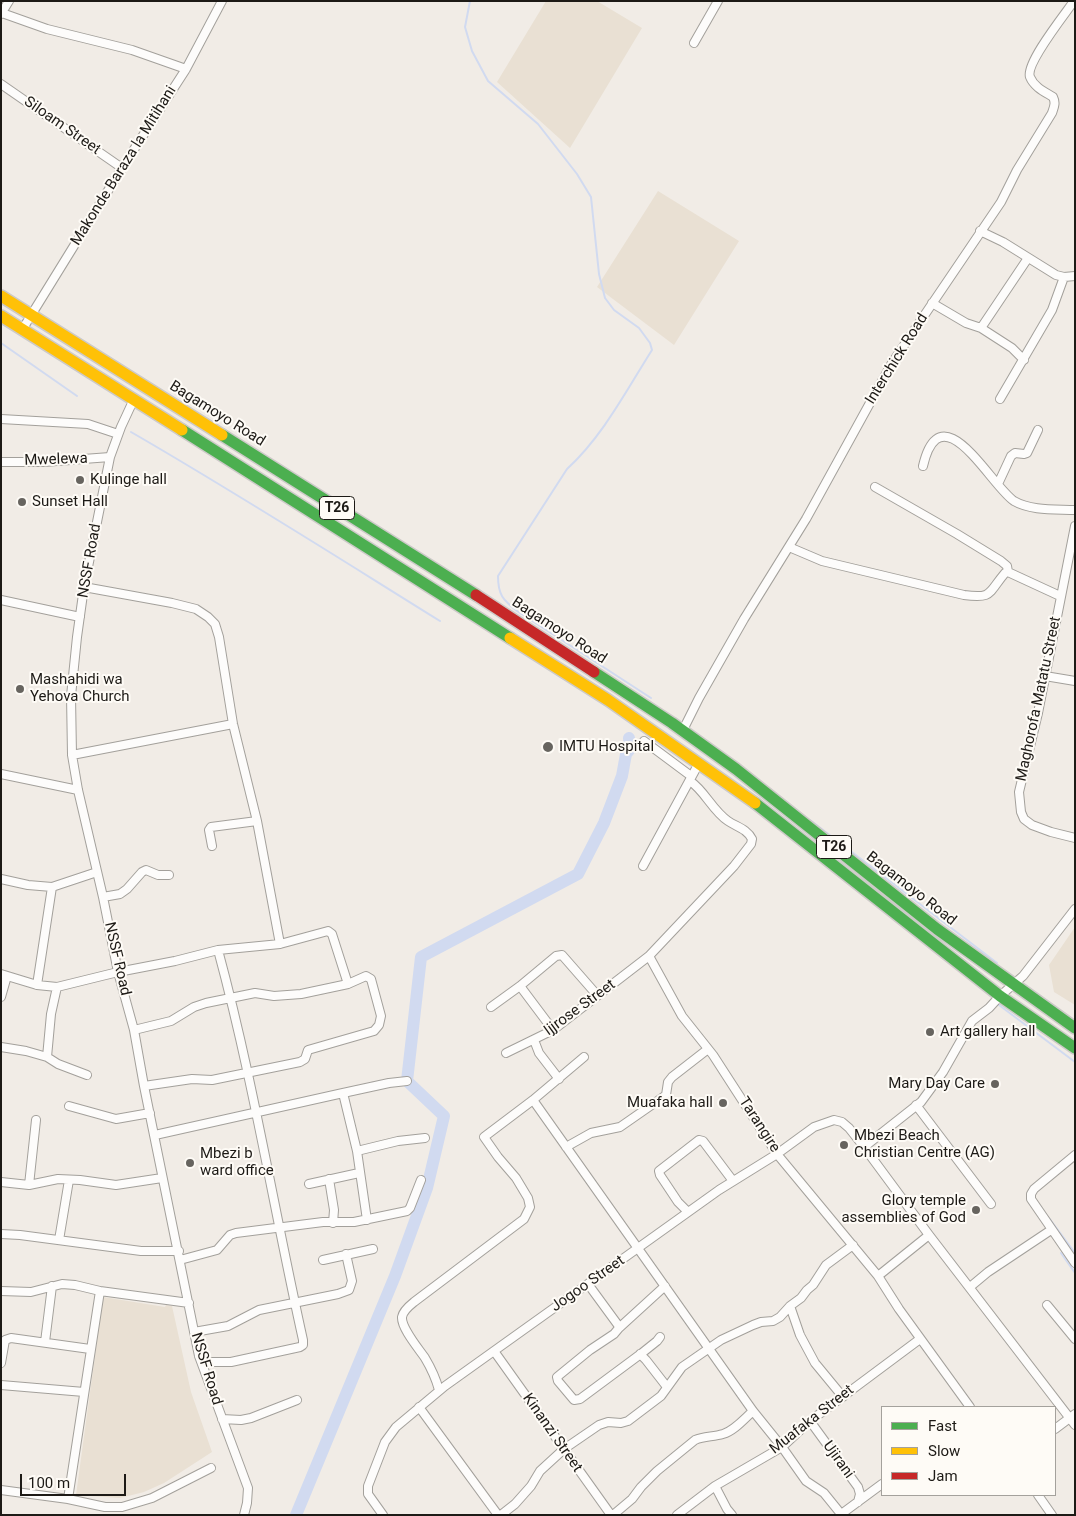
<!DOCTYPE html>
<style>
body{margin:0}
#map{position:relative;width:1076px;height:1516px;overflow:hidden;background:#f1ece6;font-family:Roboto,sans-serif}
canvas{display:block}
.frame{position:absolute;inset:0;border:2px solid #1d1a16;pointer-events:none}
.legend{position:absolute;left:881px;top:1406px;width:175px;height:90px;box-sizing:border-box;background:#fefbf6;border:1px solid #a4a19c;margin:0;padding:6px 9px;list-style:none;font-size:15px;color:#1d1a16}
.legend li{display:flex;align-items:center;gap:10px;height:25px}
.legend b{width:25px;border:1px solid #a4a19c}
.scale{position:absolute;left:20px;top:1474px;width:106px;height:22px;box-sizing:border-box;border:2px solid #1d1a16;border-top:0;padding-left:6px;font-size:15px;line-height:18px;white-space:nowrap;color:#1d1a16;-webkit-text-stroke:4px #fefbf6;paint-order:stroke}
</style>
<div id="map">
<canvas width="1076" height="1516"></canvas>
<div class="frame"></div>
<ul class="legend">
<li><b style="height:6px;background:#4caf50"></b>Fast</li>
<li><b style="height:6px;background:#ffc107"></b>Slow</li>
<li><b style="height:6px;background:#c62828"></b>Jam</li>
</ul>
<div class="scale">100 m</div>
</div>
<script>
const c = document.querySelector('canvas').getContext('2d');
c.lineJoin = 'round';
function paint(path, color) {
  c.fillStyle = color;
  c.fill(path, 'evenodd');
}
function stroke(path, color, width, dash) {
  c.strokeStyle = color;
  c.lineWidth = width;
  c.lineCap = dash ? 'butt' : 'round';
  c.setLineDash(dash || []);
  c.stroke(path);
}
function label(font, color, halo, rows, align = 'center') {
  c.font = font + ' Roboto,sans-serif';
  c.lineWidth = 4;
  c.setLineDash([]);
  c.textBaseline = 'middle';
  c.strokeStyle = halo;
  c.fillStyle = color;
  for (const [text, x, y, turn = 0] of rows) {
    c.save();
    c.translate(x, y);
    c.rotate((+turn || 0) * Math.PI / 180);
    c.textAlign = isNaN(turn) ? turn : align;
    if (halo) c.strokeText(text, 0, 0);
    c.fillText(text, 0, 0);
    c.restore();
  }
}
const built = new Path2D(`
 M 546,1 L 597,1 L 642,28 L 570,148 L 497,82 Z
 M 658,191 L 739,241 L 674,345 L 597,287 Z
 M 1075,927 L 1075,1005 L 1054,992 L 1049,965 Z
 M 103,1297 L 165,1307 L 166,1305 L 172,1306 L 191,1392 L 212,1452 L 164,1483 L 144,1492 L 120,1498 L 76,1495 Z`);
const stream = new Path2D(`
 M 470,1 L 465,27 L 472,51 L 488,81 L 538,124 L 577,174 L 591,197 L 599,274 L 605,298 L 614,310 L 639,328 L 650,343 L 652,350 C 626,391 603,436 567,469 L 498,576 C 498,595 503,600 517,611 L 651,698
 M 1,343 L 77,396
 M 131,432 C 235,492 337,557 440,621
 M 810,820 L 997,963
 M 999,1005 L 1075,1062
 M 1049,1218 L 1075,1253
 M 1061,1253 L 1075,1273`);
const river = new Path2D(`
 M 296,1515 L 395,1276 L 427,1188 L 444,1116 L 407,1081 L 421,957 L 578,874 L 604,823 L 622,776 L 626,754 L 630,749 L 629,738`);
const street = new Path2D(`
 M 2,13 L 47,29 L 132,50 L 186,69
 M 1,14 L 9,1
 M 694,43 L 718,1
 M 1,84 L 122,168
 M 980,231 L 1003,242 L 1056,275 L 1064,277 L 1075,276
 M 932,303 L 966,323 L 981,328 L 1028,258
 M 981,328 L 1012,348 L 1024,360
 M 22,330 L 122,168 L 186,69 L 222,1
 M 134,399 L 121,427 L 110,457 L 84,587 L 77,637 L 71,696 L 72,755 L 78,790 L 103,897 L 118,972 L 134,1030 L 144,1086 L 199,1356 L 248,1488 L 247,1503 L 244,1515
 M 1000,399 L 1052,310 L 1064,277
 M 1,419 L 88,424 L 118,434
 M 1,462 L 44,462 L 110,457
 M 923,466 C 941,389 991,486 1014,501 C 1031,511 1056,509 1075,510
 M 998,484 L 1011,456 L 1015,453 L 1024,454 L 1027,453 L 1038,430
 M 875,487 L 957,534 L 1001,561 L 1007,566 L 1008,572
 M 1075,526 L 1038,713 L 1019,792 L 1021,812 L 1024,819 L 1032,825 L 1051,832 L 1075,838
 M 789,547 L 822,561 L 964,595 C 993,599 988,593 1005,573 L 1008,572 L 1060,596
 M 84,587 L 172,603 L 196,609 L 208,617 L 215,624 L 219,637 L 233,724 L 257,821 L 280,944
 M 1,600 L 80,617
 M 1045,676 L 1075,681
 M 683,730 L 699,698 L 744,619 L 806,519 L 892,363 L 1001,202 L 1017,170 L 1052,113 C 1054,107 1056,103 1053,97 C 1045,92 1034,87 1030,77 C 1025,64 1065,14 1074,1
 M 644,741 L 691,776
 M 72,755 L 233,724
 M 1,774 L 78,790
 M 690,781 C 705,791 712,810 728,821 C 737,827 747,829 752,839 L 751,844 L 734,866 L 649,956 L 682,1016 L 713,1055 L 777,1154 L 878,1276 L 899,1309 L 970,1407
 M 212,846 L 209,830 L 211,827 L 257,821
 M 643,866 L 699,763
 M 1,879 L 28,885 L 52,887 L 97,872
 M 103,897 L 120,894 L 127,889 L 142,872 L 146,870 L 158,875 L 169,875
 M 1,974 L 37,985 L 57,987 L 118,972 L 175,961 L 218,950 L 280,944 L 328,931 L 332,934 L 348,984
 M 37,985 L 52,887
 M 520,986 L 553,1030
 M 57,987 L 51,1014 L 47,1057 L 58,1064 L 87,1075
 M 1,997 L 7,976
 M 491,1007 L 520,986 L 556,956 L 562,955 L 597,995
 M 134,1030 L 171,1021 L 194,1007 L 206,1003 L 255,993 L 274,996 L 301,994 L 348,984 L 366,976 L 371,979 L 381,1016 L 379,1025 L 374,1031 L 308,1050 L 305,1059 L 300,1062 L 212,1080 L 192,1079 L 144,1086
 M 534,1040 L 539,1053 L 559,1079
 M 1,1047 L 26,1051 L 47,1057
 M 506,1053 L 553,1030 L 649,956
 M 343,1093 L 389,1083 L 407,1081
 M 533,1100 L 753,1411 L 782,1447 L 806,1481 L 824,1493 L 841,1514
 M 916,1105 L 991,1204
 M 69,1106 L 116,1119 L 150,1113
 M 155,1135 L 343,1093 L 357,1151 L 367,1220
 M 566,1147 L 591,1133 L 620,1127 L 666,1095 L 668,1082 L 672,1077 L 708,1049
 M 864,1147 L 921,1102 L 943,1072 L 972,1021 L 989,1008 L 1000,996 L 1023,976 L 1075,909
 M 357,1151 L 398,1141 L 425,1138
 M 1075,1155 L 1034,1189 L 1031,1194 L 1031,1199 L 1075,1263
 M 329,1179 L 334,1210 L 333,1223
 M 1,1182 L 29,1185 L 58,1179 L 80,1180 L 116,1185 L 162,1178
 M 309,1184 L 359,1173
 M 29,1185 L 36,1120
 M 688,1212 L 678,1202 L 660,1175 L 659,1171 L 699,1140 L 703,1141 L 733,1181
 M 1,1234 L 20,1235 L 141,1251 L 179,1251
 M 59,1240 L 69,1180
 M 180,1260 L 217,1250 L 230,1235 L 236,1233 L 323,1222 L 354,1222 L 407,1211 L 410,1208 L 421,1180
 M 323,1260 L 373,1249
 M 878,1276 L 929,1235
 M 588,1284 L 618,1325 L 619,1328 L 614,1334 L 590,1350 L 557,1377 L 558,1381 L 574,1400 L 580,1399 L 642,1353 L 657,1341 L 660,1337
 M 970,1287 L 988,1272 L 1051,1230
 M 1,1291 L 31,1292 L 62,1284 L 75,1285 L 100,1291 L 189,1303
 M 1047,1305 L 1075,1339
 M 790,1306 L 800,1335 L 815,1363 L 843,1397
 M 619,1328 L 665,1286
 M 194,1332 L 228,1326 L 259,1310 L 338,1294 L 349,1290 L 352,1281 L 346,1254
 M 45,1342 L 52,1286
 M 494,1351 L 611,1515
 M 640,1354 L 646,1360 L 667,1387
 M 199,1356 L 209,1362 L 231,1362 L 300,1347 L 303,1345 L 303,1340 C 274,1210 253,1079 218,950
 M 1,1363 L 5,1340 L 11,1338 L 90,1349
 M 1,1385 L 84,1392
 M 439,1390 C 436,1379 431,1368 425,1358 C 419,1349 401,1328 402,1317 C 403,1311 409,1306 414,1302 L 524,1219 L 530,1207 L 528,1198 L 516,1178 L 498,1157 L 484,1137 L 533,1100 L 584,1057
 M 419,1407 L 498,1515
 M 222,1419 L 241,1420 L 251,1418 L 297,1400
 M 810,1421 L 858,1487 L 860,1494 L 858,1502
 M 1055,1429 L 1075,1414
 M 715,1486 L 727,1509 L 732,1515
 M 1,1490 L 68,1499 L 105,1507 L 122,1507 L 152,1498 L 211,1468
 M 1038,1495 L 1052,1515
 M 68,1499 L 100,1291
 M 383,1515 L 368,1494 L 368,1486 L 385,1442 L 396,1427 L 445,1386 L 719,1190 L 777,1154 L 814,1127 L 834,1120 L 842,1122 L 849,1128 L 864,1147 L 929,1235 L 1075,1425
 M 501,1515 L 515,1504 L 531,1486 L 540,1471 L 564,1449 L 599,1425 L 608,1422 L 621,1423 L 628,1421 L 661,1396 L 682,1367 L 721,1340 L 753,1325 L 761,1322 L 773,1321 L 780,1317 L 790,1306 L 801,1298 L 807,1290 L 813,1285 L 826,1265 L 853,1245
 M 613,1515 L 632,1499 L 641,1487 L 657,1471 L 695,1440 C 704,1436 713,1437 723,1434 C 734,1431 744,1419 753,1411
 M 677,1515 L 715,1486 L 782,1447 L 810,1421 L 920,1339
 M 840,1515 L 882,1484`);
const fast = new Path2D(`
 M 182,430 L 510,638
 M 222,435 L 476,595
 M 594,672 L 672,723 L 736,769 L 937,929 L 1075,1028
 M 755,803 L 1000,996 L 1075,1048`);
const slow = new Path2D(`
 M 1,296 L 222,435
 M 1,316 L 182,430
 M 510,638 L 608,700 L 755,803`);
const jam = new Path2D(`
 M 476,595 L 594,672`);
const markers = [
 [80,480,5,"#67645f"],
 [22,502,5,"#67645f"],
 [20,689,5,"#67645f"],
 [548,747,6,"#67645f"],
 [930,1032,5,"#67645f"],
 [995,1084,5,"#67645f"],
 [723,1103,5,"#67645f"],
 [844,1145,5,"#67645f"],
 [190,1163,5,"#67645f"],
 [976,1210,5,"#67645f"]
];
const shields = [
 [337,508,35],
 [834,847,35]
];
const shieldNames = [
 ["T26",337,508],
 ["T26",834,847]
];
const streetNames = [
 ["Siloam Street",62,126,35],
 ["Makonde Baraza la Mitihani",124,166,-58],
 ["Interchick Road",897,359,-58],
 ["Bagamoyo Road",217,414,32],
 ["Mwelewa",56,460,-2],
 ["NSSF Road",90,561,-80],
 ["Bagamoyo Road",559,631,33],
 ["Maghorofa Matatu Street",1039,699,-78],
 ["Bagamoyo Road",911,889,38],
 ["NSSF Road",117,959,77],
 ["Ijjrose Street",580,1008,-36],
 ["Tarangire",759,1125,57],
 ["Jogoo Street",588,1284,-35],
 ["NSSF Road",206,1369,73],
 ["Muafaka Street",812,1420,-38],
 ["Kinanzi Street",552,1433,55],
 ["Ujirani",838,1460,54]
];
const poiNames = [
 ["Kulinge hall",90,480],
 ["Sunset Hall",32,502],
 ["Mashahidi wa",30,680],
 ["Yehova Church",30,697],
 ["IMTU Hospital",559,747],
 ["Art gallery hall",940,1032],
 ["Mary Day Care",985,1084,"right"],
 ["Muafaka hall",713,1103,"right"],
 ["Mbezi Beach",854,1136],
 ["Christian Centre (AG)",854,1153],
 ["Mbezi b",200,1154],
 ["ward office",200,1171],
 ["Glory temple",966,1201,"right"],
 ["assemblies of God",966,1218,"right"]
];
paint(built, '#e9e0d3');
stroke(stream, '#d1daf0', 2);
stroke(river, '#d1daf0', 12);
stroke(street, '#a3a09b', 10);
stroke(fast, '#cdcac8', 14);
stroke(slow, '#cdcac8', 14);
stroke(jam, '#cdcac8', 14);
stroke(street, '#fdfcfb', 8);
stroke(fast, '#4caf50', 11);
stroke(slow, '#ffc107', 11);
stroke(jam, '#c62828', 11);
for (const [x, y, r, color] of markers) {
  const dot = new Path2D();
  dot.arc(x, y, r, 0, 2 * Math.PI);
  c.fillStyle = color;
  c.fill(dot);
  stroke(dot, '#fefbf6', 2);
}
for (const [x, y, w] of shields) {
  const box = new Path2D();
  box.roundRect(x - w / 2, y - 11.5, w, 23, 4);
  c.fillStyle = '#fefbf6';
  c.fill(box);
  stroke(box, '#1d1a16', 1);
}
label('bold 14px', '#1d1a16', null, shieldNames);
label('15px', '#1d1a16', '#fefbf6', streetNames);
label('15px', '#1d1a16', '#fefbf6', poiNames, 'left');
</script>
